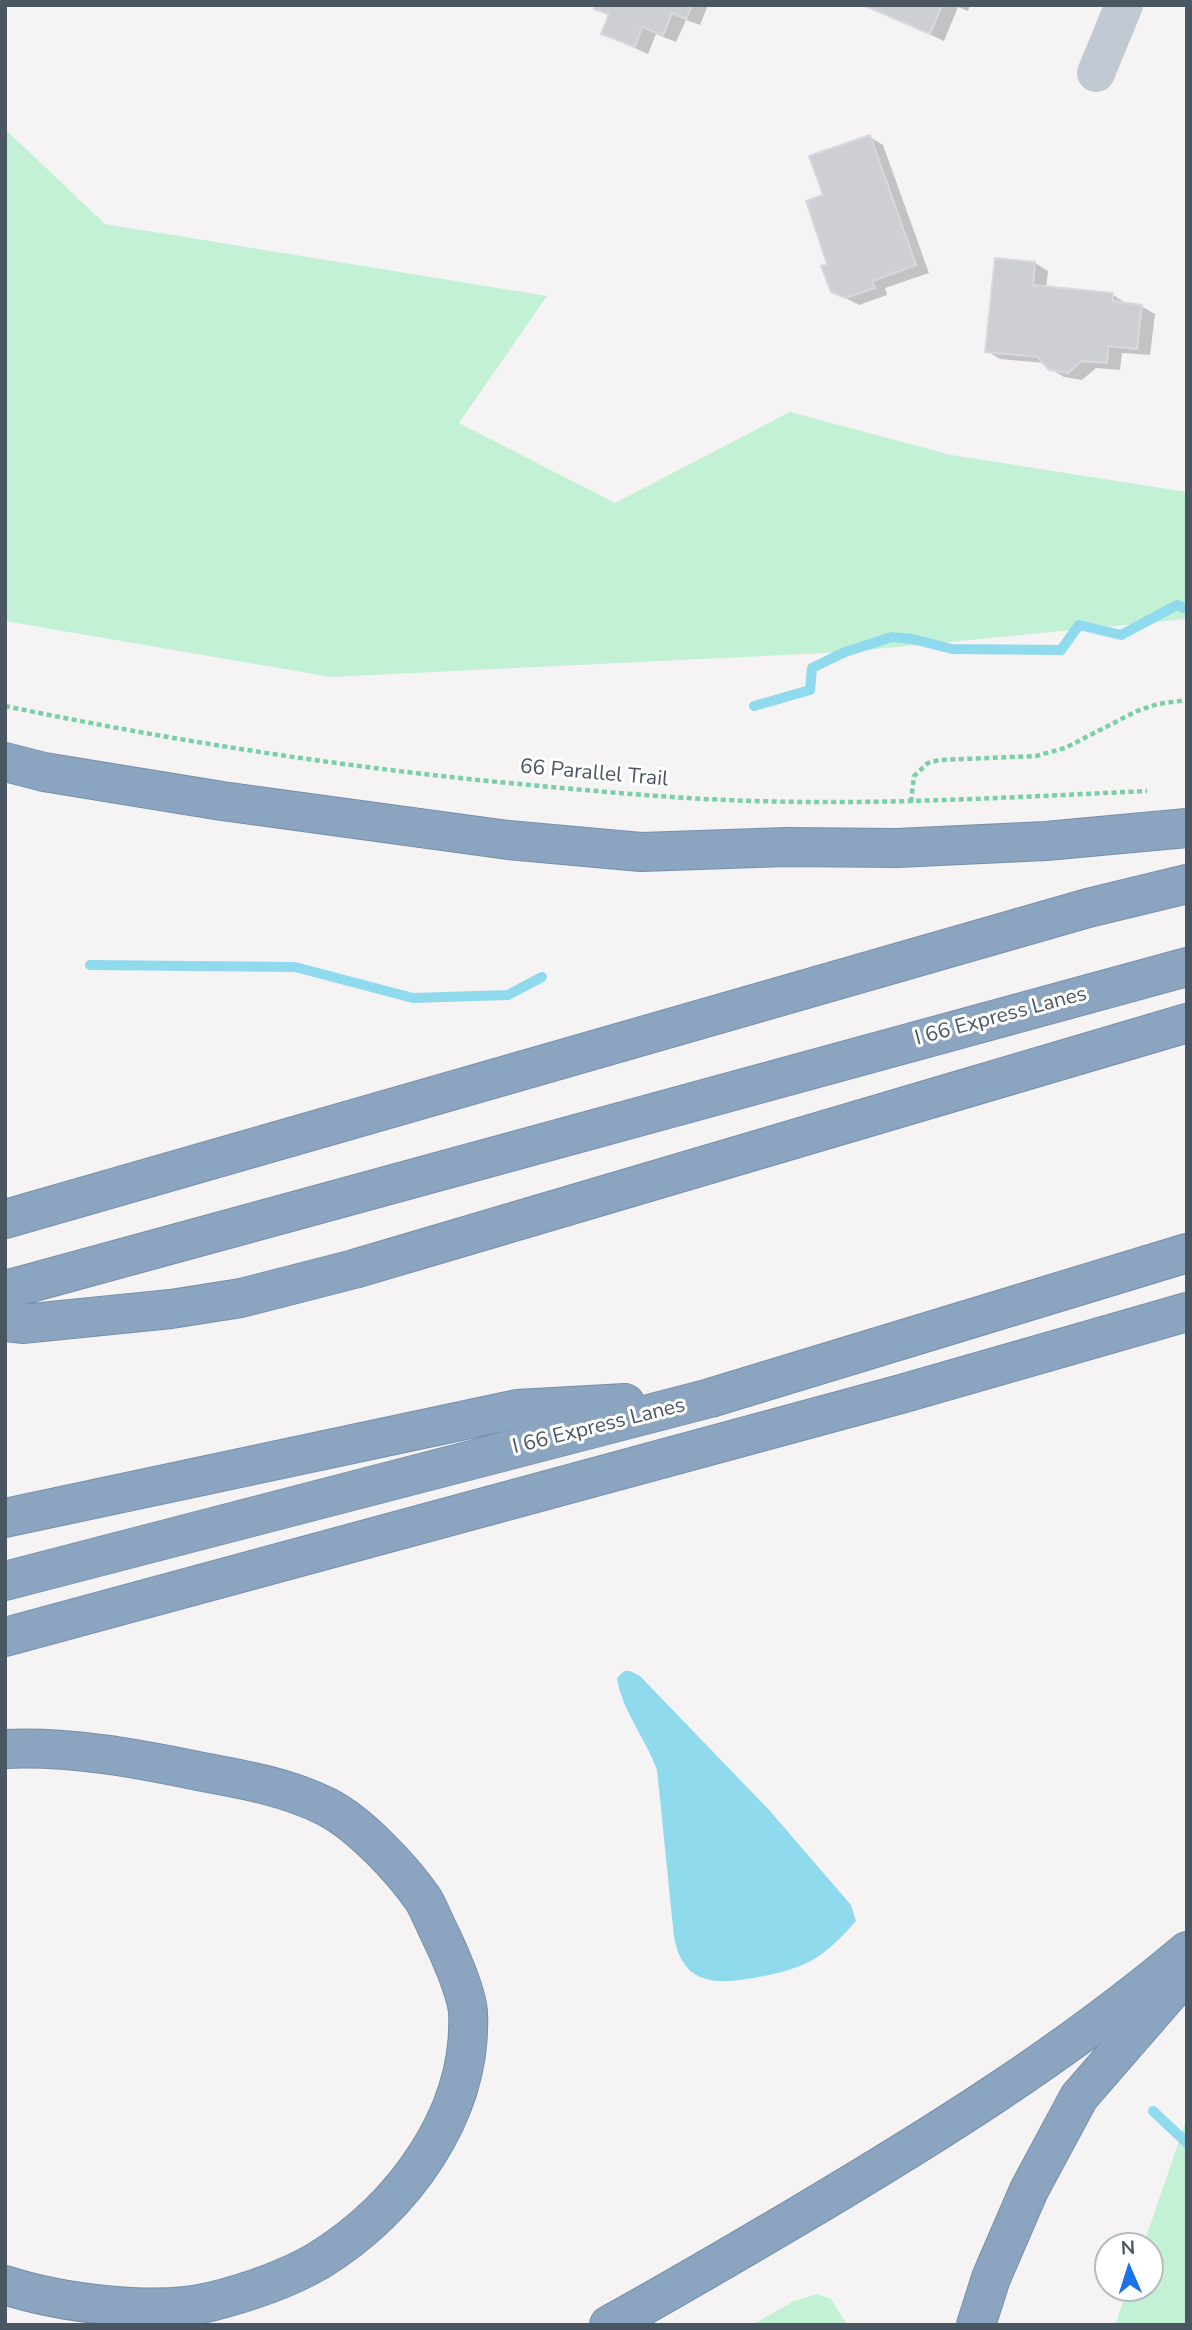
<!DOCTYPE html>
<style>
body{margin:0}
#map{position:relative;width:1192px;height:2330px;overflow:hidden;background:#f5f3f3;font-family:"Nunito Sans",sans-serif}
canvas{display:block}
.frame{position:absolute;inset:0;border:7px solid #4a5661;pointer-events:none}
.north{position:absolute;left:1094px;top:2232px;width:70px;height:70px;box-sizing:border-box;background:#fff;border:2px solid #b7bbc0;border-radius:50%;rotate:357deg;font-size:19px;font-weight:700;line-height:28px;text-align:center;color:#4a5661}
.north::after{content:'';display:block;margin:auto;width:24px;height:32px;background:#1a73e8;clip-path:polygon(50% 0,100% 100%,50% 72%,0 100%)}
</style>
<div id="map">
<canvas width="1192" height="2330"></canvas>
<div class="frame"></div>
<div class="north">N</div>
</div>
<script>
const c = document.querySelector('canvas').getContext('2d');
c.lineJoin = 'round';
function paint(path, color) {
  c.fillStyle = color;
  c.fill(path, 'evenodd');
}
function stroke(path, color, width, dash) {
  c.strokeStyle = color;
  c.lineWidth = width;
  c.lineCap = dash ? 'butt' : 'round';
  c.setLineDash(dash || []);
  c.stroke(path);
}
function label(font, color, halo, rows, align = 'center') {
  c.font = font + ' "Nunito Sans",sans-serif';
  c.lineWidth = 6;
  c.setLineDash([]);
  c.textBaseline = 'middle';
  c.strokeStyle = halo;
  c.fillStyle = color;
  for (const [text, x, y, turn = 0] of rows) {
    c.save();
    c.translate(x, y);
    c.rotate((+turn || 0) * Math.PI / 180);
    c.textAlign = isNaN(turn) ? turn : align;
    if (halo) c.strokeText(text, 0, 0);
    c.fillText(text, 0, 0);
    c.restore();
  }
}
const green = new Path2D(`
 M 5,129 L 105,224 L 547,296 L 459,423 L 615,503 L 790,412 L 951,455 L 1187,492 L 1187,619 L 845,652 L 331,677 L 5,621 Z
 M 1187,2118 L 1187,2325 L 1115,2325 L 1128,2288 L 1150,2288 L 1150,2246 L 1143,2246 Z
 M 817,2294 L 831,2299 L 847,2325 L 752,2325 L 794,2301 Z`);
const water = new Path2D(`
 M 624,1671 L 630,1671 L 640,1676 L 770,1811 L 851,1905 L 856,1921 C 844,1935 827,1952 811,1961 C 793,1970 772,1975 753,1978 C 713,1985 683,1984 674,1937 L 657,1770 C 646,1739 622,1711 617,1678 Z`);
const shadow = new Path2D(`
 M 597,5 L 708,5 L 700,25 L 686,20 L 676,42 L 656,34 L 648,54 L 603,34 L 610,16 L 596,8 Z
 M 866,5 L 970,5 L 968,11 L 958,7 L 944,41 Z
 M 870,137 L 883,145 L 929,273 L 885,288 L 887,295 L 859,305 L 832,291 L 825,196 Z
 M 1035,263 L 1048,271 L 1046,288 L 1113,295 L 1126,303 L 1126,305 L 1141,306 L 1155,314 L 1150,355 L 1122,353 L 1120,370 L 1096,368 L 1082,380 L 1064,377 L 1050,369 L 1045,363 L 1000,359 L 987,351 Z`);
const stream = new Path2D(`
 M 754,706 L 810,690 L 812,668 L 845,652 L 892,637 L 912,639 L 952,649 L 1061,650 L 1079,625 L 1121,635 L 1177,605 L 1187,609
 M 90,965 L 295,967 L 413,998 L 508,995 L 542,977
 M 1153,2111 L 1187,2143`);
const building = new Path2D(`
 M 595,5 L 692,5 L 686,19 L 672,13 L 663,35 L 642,27 L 635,47 L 601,34 L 609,14 L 594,9 Z
 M 863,5 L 942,5 L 930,34 Z
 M 870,135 L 916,265 L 872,281 L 875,288 L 845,298 L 831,292 L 821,266 L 827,264 L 806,201 L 823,195 L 809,156 Z
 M 995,258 L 1035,262 L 1033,285 L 1113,293 L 1113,301 L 1142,305 L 1137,349 L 1108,346 L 1107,363 L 1082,361 L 1068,373 L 1049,370 L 1038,357 L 985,352 Z`);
const path = new Path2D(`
 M 5,706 C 179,742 354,769 530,785 C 605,792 680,799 755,801 C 886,805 1017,797 1147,791
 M 911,802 L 914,776 L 928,763 L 939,760 L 1036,756 L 1065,748 L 1137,711 L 1158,704 L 1187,700`);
const minor = new Path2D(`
 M 1096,73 L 1124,5`);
const highway = new Path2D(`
 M 5,762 L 44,772 L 222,801 L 508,840 L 641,852 L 786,847 L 897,848 L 1046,841 L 1187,828
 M 5,1219 L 1088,908 L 1187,884
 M 5,1290 L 1187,967
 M 5,1322 L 22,1324 L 171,1309 L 241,1298 L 354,1269 L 1187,1023
 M 5,1518 L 517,1409 L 625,1403
 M 5,1581 L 710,1398 L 1187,1253
 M 5,1637 L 901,1394 L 1187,1312
 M 5,1749 C 70,1746 135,1758 198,1771 C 242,1779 287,1787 327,1807 C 360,1824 402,1869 423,1899 C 429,1909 434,1922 439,1932 C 449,1952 466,1991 468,2012 C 473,2115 402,2209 318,2261 C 285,2280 246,2293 210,2302 C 154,2315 60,2303 5,2285
 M 609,2325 C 671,2291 732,2255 793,2219 C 930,2138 1065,2054 1187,1951
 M 976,2325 L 991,2278 L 1029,2190 L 1079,2097 L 1184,1976`);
const streetNames = [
 ["66 Parallel Trail",594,774,5],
 ["I 66 Express Lanes",1001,1017,-15],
 ["I 66 Express Lanes",599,1427,-14]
];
paint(green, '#c3f1d5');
paint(water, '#90daee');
paint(shadow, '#0003');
stroke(stream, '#90daee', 10);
paint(building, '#cdcfd5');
stroke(building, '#d7d9de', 2);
stroke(highway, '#7690ad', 40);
stroke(path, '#7ad0a6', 4.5, [5, 3.5]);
stroke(minor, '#c1cad2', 38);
stroke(highway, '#8ba5c1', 38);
label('21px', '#4a5661', '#fff', streetNames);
</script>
